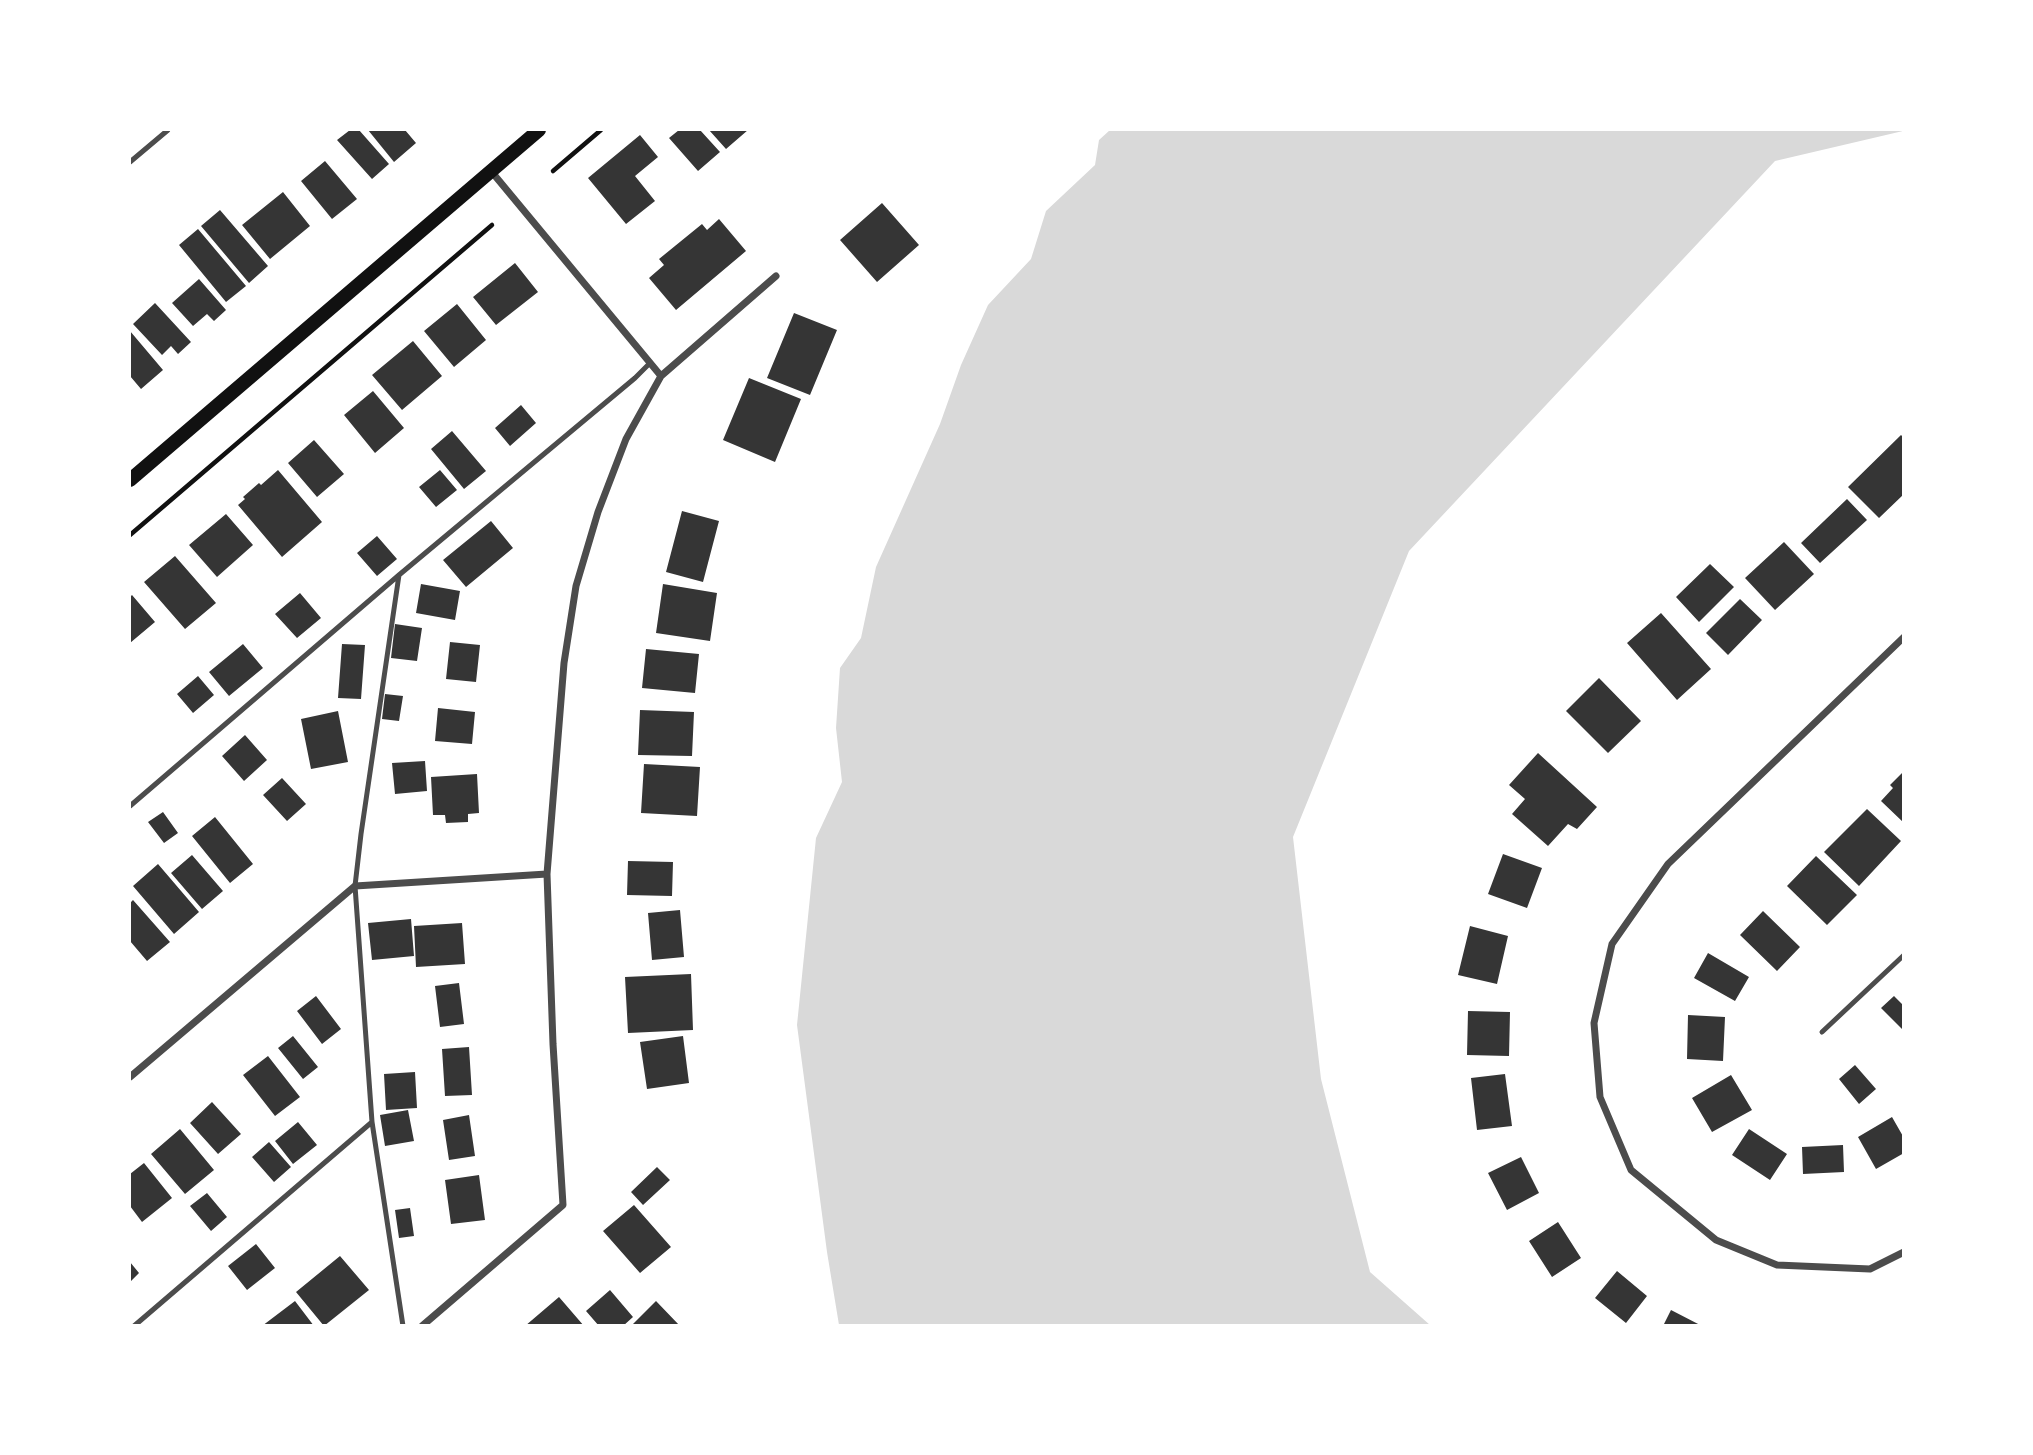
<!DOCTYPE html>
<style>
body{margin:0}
#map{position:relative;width:2033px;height:1455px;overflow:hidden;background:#fff;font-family:Mulish,sans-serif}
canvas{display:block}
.frame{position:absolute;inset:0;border:131px solid #fff;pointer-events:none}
</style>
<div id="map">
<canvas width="2033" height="1455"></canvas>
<div class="frame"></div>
</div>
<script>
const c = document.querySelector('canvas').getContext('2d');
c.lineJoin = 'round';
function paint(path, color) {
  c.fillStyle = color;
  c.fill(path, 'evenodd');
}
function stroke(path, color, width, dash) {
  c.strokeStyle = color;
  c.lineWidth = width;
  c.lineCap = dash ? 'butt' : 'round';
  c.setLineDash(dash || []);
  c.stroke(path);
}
const water = new Path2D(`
 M 1110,130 L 1903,130 L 1903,131 L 1775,161 L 1409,551 L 1293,837 L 1321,1079 L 1370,1272 L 1430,1325 L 839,1325 L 827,1252 L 797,1025 L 816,838 L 842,782 L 836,728 L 840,668 L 861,638 L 876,567 L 940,424 L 961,365 L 988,305 L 1031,259 L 1046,211 L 1095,165 L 1099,140 Z`);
const building = new Path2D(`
 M 350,130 L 359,130 L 389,164 L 372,179 L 337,140 Z
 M 368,130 L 405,130 L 416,143 L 394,162 Z
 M 679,130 L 700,130 L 720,152 L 698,171 L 669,138 Z
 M 709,130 L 748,130 L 726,149 Z
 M 640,135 L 658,157 L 635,176 L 655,201 L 626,224 L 588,178 Z
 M 325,161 L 357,199 L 332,219 L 301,181 Z
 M 283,192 L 310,226 L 270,259 L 242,225 Z
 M 882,203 L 919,245 L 877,282 L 840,240 Z
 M 220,210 L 268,266 L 249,283 L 201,226 Z
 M 719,219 L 746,251 L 676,310 L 649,278 L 664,265 L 659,259 L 702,224 L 707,230 Z
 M 198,229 L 246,286 L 226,302 L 179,245 Z
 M 515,263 L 538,292 L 496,325 L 473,297 Z
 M 199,279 L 226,310 L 214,321 L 207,314 L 193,326 L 172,303 Z
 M 155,303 L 191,342 L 178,354 L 171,346 L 162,355 L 133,324 Z
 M 457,304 L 486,340 L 454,367 L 424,331 Z
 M 794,313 L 837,330 L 810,395 L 767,378 Z
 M 130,331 L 163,370 L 141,389 L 130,376 Z
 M 413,341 L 442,376 L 402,410 L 372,375 Z
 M 749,378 L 801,399 L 775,462 L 723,440 Z
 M 373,391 L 404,428 L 375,453 L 344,415 Z
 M 521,405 L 536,423 L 510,446 L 495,428 Z
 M 452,431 L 486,471 L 464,489 L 431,449 Z
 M 1901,435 L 1904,438 L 1904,494 L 1879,518 L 1848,487 Z
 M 314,440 L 344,474 L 317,497 L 288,463 Z
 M 278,470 L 322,522 L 282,557 L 238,505 L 245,499 L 243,497 L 259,483 L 261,485 Z
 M 440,470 L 457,490 L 436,507 L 419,487 Z
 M 1847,499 L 1867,520 L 1820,563 L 1801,543 Z
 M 682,511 L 719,521 L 703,582 L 666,572 Z
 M 226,514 L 253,545 L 217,577 L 189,545 Z
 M 491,521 L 513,548 L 466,587 L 443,560 Z
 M 377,536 L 397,559 L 377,576 L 357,553 Z
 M 1784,542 L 1814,574 L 1775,610 L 1745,578 Z
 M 175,556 L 216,603 L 185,629 L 144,582 Z
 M 1710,564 L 1734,587 L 1699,622 L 1676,597 Z
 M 421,584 L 460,591 L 455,620 L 416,613 Z
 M 663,584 L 717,593 L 710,641 L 656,633 Z
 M 300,593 L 321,618 L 297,638 L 275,614 Z
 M 132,595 L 155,622 L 130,643 L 130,597 Z
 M 1740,599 L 1762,620 L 1728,655 L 1706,633 Z
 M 1661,613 L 1711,669 L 1677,700 L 1627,643 Z
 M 395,624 L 422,628 L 417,661 L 391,658 Z
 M 450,642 L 480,645 L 476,682 L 446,679 Z
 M 243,644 L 263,668 L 229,696 L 209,672 Z
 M 342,644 L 365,645 L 361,699 L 338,698 Z
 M 646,649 L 699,654 L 695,693 L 642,688 Z
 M 198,676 L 214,695 L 193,713 L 177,694 Z
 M 1599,678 L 1641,721 L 1608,753 L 1566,711 Z
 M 385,694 L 403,696 L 399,721 L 382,719 Z
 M 438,708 L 475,712 L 472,744 L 435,741 Z
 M 640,710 L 694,712 L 692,756 L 638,755 Z
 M 338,711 L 348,762 L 311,769 L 301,719 Z
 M 245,735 L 267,760 L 244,781 L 222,756 Z
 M 1538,753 L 1597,807 L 1577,829 L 1568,824 L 1548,846 L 1512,814 L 1525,799 L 1509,785 Z
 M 425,761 L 427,791 L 395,794 L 392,763 Z
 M 644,764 L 700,767 L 697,816 L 641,813 Z
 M 1904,771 L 1904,823 L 1881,801 L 1893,788 L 1890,785 Z
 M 477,774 L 479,813 L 468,814 L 468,822 L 446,823 L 445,815 L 433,815 L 431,777 Z
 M 282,778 L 306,804 L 287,821 L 263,795 Z
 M 1867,809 L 1901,841 L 1859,886 L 1824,852 Z
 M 163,812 L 178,833 L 164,843 L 148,822 Z
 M 215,817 L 253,864 L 230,883 L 192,836 Z
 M 1503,854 L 1542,868 L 1527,908 L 1488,894 Z
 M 192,855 L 223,891 L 202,909 L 171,873 Z
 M 1816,856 L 1857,895 L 1827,925 L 1787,886 Z
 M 628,861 L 673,862 L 672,896 L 627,895 Z
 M 158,864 L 199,912 L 174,934 L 133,886 Z
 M 133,900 L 170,942 L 147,961 L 130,941 L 130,903 Z
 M 680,910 L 684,957 L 652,960 L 648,913 Z
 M 1763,911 L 1800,947 L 1777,971 L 1740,935 Z
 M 411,919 L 414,956 L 372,960 L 368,923 Z
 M 462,923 L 465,964 L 416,967 L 414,926 Z
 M 1470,926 L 1508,936 L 1497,984 L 1458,975 Z
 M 1708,953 L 1749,977 L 1735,1001 L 1694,978 Z
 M 691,974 L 693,1030 L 628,1033 L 625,977 Z
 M 459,983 L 464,1024 L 440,1027 L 435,986 Z
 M 316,996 L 341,1029 L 322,1044 L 297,1011 Z
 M 1894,996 L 1904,1006 L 1904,1031 L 1881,1008 Z
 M 1468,1011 L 1510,1012 L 1509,1056 L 1467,1055 Z
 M 1688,1015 L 1725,1017 L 1723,1061 L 1687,1059 Z
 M 293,1036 L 318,1067 L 303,1079 L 278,1048 Z
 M 683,1036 L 689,1083 L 647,1089 L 640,1042 Z
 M 469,1047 L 472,1095 L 445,1096 L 442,1049 Z
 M 268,1056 L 300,1097 L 275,1116 L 243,1075 Z
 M 1855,1065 L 1876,1089 L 1859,1104 L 1839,1079 Z
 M 415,1072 L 417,1108 L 386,1110 L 384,1074 Z
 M 1505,1074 L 1512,1126 L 1477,1130 L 1471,1078 Z
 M 1731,1075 L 1752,1110 L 1712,1132 L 1692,1098 Z
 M 212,1102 L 241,1134 L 218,1154 L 190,1123 Z
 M 408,1110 L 414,1141 L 385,1146 L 380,1115 Z
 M 469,1115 L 475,1156 L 449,1160 L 443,1120 Z
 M 1892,1117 L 1904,1138 L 1904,1153 L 1876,1169 L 1858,1137 Z
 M 298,1122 L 317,1145 L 293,1164 L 275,1141 Z
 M 180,1129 L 214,1170 L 185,1194 L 151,1154 Z
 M 1749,1129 L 1787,1154 L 1770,1180 L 1732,1155 Z
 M 269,1142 L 291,1167 L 274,1182 L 252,1157 Z
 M 1843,1145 L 1844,1172 L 1803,1174 L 1802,1147 Z
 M 1521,1157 L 1539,1193 L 1507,1210 L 1488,1173 Z
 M 144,1163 L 172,1198 L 142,1222 L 130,1206 L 130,1174 Z
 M 657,1167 L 670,1180 L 643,1205 L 631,1192 Z
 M 479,1175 L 485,1220 L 451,1224 L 445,1180 Z
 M 207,1193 L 227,1217 L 211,1231 L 190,1206 Z
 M 634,1205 L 671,1247 L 640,1273 L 603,1231 Z
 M 410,1208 L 414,1236 L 399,1238 L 395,1210 Z
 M 1558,1222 L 1581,1258 L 1552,1277 L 1529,1241 Z
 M 256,1244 L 275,1268 L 247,1290 L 228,1266 Z
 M 340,1256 L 369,1290 L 324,1326 L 296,1292 Z
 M 130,1262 L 139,1273 L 130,1282 Z
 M 1617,1271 L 1647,1296 L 1626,1323 L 1595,1298 Z
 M 610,1290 L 633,1317 L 623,1326 L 599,1326 L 586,1311 Z
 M 559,1297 L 584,1326 L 525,1326 Z
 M 295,1301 L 314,1326 L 262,1326 Z
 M 656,1301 L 680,1326 L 631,1326 Z
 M 1671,1310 L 1702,1326 L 1663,1326 Z`);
const path = new Path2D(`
 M 553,171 L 601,130
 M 130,535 L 492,225`);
const service = new Path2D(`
 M 130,162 L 168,130
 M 399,575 L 361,834 L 355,886 L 372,1122 L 403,1326
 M 130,806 L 399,575 L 635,378 L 650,363
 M 1822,1032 L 1904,955
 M 134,1326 L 372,1122`);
const minor = new Path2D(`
 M 491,171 L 661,376
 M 1904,637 L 1668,864 L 1612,944 L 1594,1023 L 1600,1097 L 1631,1170 L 1716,1240 L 1777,1265 L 1870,1269 L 1904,1252
 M 130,1077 L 355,886 L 547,874
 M 422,1326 L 563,1205 L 553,1044 L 547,874 L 564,663 L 576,586 L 598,512 L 626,439 L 661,376 L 776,276`);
const secondary = new Path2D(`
 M 130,480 L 539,130`);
paint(water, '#d9d9d9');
paint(building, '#353535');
stroke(path, '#111', 4.5);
stroke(service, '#4c4c4c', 5);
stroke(minor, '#4c4c4c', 7);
stroke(secondary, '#111', 14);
</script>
